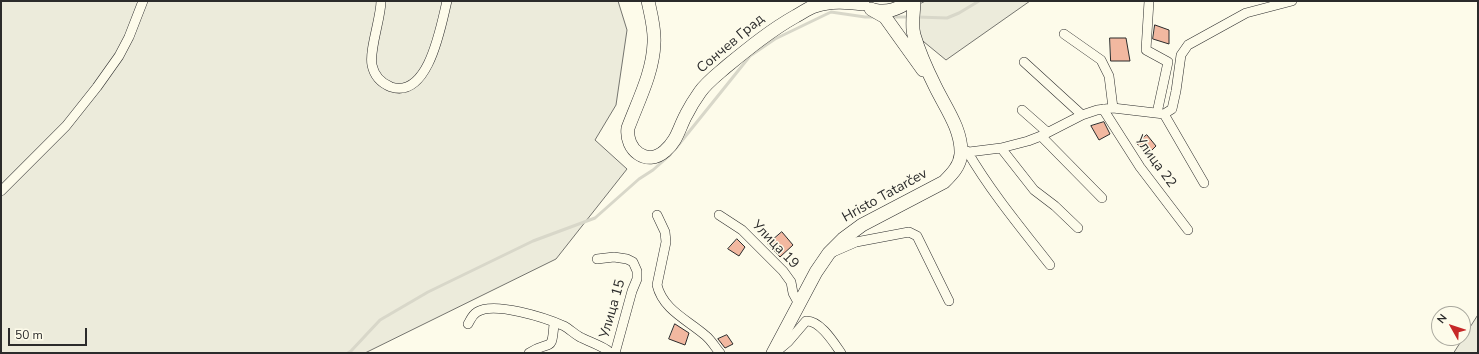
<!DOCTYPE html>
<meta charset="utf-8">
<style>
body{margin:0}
#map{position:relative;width:1479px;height:354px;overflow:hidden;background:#fdfbea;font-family:"Nunito Sans",sans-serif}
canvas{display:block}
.frame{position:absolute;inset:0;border:2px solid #2b2b2b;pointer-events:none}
.north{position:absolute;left:1431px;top:306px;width:40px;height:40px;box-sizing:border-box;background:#fdfbea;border:1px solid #a9a89e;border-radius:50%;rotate:309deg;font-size:11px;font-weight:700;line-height:16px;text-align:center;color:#2b2b2b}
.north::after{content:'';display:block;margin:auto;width:14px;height:18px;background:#c62828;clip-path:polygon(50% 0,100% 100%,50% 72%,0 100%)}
.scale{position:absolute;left:8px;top:328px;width:79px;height:18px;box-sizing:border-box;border:2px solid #2b2b2b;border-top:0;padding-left:5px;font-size:12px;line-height:14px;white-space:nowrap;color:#2b2b2b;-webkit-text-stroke:3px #fdfbea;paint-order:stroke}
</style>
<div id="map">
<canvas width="1479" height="354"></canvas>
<div class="frame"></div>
<div class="north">N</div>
<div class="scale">50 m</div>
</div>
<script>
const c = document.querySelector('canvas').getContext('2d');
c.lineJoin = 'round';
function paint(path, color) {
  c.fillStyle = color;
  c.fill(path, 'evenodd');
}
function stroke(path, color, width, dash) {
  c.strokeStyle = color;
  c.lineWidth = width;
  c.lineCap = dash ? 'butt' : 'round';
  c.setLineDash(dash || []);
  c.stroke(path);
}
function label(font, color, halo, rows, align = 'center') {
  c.font = font + ' "Nunito Sans",sans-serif';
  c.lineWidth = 3;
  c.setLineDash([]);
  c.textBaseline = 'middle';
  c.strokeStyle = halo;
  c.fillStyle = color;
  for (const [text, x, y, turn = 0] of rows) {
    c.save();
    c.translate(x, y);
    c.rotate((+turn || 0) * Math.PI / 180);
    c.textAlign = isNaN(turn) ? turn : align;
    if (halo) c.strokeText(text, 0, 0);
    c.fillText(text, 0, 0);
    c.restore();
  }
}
const green = new Path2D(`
 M 1,1 L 618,1 L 627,30 L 616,105 L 595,140 L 627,169 L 556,259 L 365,353 L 1,353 Z
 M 926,1 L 1030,1 L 946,60 L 918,37 L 918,5 Z
 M 1478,315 L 1478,353 L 1454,353 Z`);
const stream = new Path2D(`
 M 891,17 L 909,17
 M 917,17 L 947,18 L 959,13 L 979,1
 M 676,148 L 750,56 L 775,39 L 831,12 L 865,17 L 875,17
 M 348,353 L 351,351 L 380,320 L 428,292 L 533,241 L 595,218 L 639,179 L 653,170 L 670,155`);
const building = new Path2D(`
 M 1155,25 L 1169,30 L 1169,44 L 1153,39 Z
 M 1110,38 L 1126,38 L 1130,61 L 1111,61 Z
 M 1104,122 L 1110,134 L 1099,140 L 1091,126 Z
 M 1147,135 L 1156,146 L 1148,154 L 1136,143 Z
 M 782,232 L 793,245 L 780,257 L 768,244 Z
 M 737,239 L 745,247 L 739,256 L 728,249 Z
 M 675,324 L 689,333 L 685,345 L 669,339 Z
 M 727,335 L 733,344 L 725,348 L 718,339 Z`);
const minor = new Path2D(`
 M 381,1 C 381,18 369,50 372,65 C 374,75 381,83 391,87 C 429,99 441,25 447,1
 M 1149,1 L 1146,50 L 1168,62 L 1157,113
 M 1064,34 L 1101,60 L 1109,76 L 1113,108
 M 1024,62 L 1082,115
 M 1103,109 L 1140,167 L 1188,230
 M 1022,110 L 1047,132
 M 1164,114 L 1204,183
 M 1041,136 L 1102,198
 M 1001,148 L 1034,190 L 1055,206 L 1078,228
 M 967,151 C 991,192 1021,228 1050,265
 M 961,153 L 1001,148 L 1028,141 L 1041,136 L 1082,115 L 1097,110 L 1113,108 L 1164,114 L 1172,109 L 1176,91 L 1181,55 L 1188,45 L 1246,13 L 1292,1
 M 1,191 L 66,126 L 97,87 L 119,56 L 129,37 L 143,1
 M 657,215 L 665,232 L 666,242 L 657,285 C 663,310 688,320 706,336 C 711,340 715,347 720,353
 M 719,215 L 742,230 L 783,271 L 791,282 L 793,293 L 799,304
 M 833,252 L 856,242 L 909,232 L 917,236 L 949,301
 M 597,259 L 614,257 L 627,259 L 633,262 L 637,271 L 637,279 L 632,291 L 615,353
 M 468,324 C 471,319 472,315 477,312 C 494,301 546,318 564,326 C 570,329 575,335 582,338 C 590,342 599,345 607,350 L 610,353
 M 776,352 L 788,342 L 806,321 C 820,320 834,343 841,353
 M 529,353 C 551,339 552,354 554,323`);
const secondary = new Path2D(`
 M 648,1 C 651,15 655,29 654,43 C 653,73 638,101 628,128 C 625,150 647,167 665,151 C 677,141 679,128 686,115 C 690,107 695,99 700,92 C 707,82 718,74 727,66 C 749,48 771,30 796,16 C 802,13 808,8 815,6 C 831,1 846,2 863,4
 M 871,9 L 885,17 L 923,70
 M 874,10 C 886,13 899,9 909,1
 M 773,353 L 816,272 L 829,253 L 843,239 L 862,225 L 944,182 C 952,174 960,166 961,154 C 962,129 945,107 935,86 C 927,70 919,52 914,35 C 911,25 914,11 914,1`);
const streetNames = [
 ["Сончев Град",731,44,-40],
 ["Улица 22",1155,162,54],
 ["Hristo Tatarčev",885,196,-29],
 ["Улица 19",775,245,46],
 ["Улица 15",613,309,-74]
];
paint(green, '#ecebdb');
stroke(green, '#74746e', 1);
stroke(stream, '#d8d7c9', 3);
paint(building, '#f2b8a0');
stroke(building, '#2b2b2b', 1);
stroke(minor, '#2b2b2b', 10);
stroke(secondary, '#2b2b2b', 14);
stroke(minor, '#fdfbea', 9);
stroke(secondary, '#fdfbea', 13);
label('14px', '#2b2b2b', '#fdfbea', streetNames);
</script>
